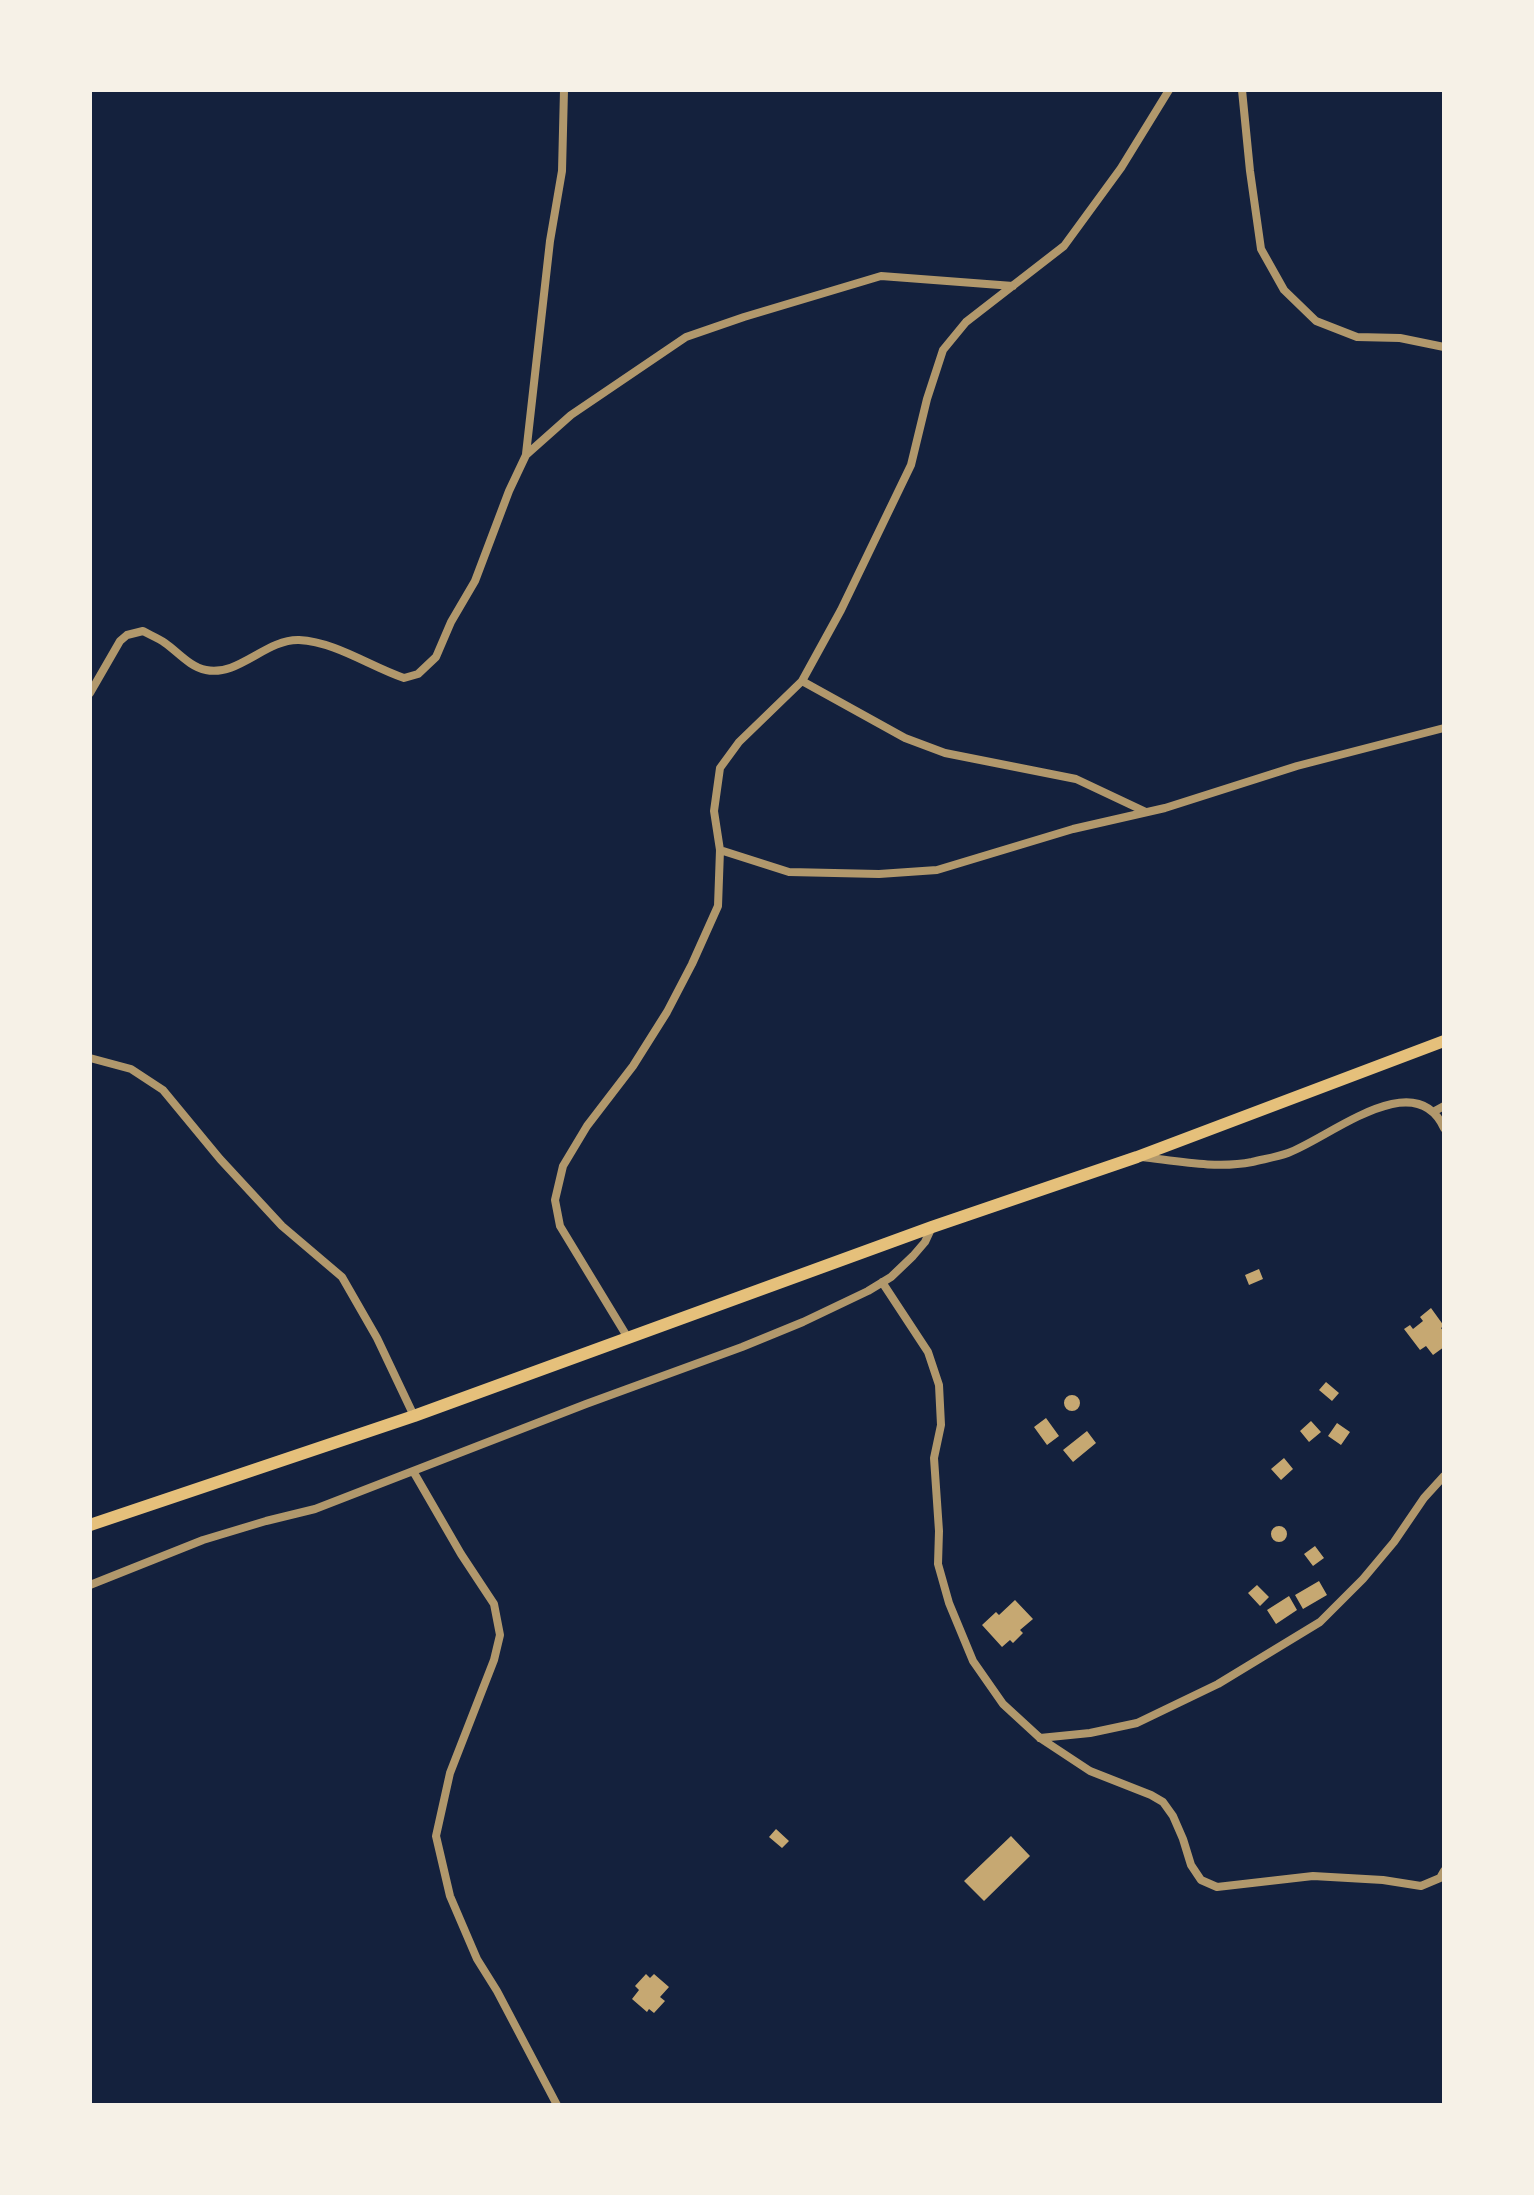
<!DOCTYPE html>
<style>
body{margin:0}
#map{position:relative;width:1534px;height:2195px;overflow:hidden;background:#14213d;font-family:"Space Grotesk",sans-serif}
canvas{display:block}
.frame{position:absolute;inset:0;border:92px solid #f6f1e7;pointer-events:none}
</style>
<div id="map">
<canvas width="1534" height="2195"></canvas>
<div class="frame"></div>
</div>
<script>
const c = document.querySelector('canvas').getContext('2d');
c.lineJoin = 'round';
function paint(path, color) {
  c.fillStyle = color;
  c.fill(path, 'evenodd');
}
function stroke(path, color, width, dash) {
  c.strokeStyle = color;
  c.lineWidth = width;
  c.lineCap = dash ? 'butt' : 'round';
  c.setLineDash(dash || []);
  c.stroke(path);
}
const building = new Path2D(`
 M 1259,1269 L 1263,1279 L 1249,1285 L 1245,1275 Z
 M 1431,1308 L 1444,1326 L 1441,1328 L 1444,1332 L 1444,1347 L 1433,1355 L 1426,1346 L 1420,1350 L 1404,1329 L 1410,1325 L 1413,1329 L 1423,1321 L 1420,1317 Z
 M 1326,1382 L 1339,1393 L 1332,1401 L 1319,1390 Z
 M1064 1403a8 8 0 1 1 16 0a8 8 0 1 1-16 0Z
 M 1046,1418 L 1059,1436 L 1047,1445 L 1034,1427 Z
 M 1311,1421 L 1321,1432 L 1309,1442 L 1300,1431 Z
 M 1337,1423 L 1350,1432 L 1341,1445 L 1328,1436 Z
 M 1087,1431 L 1096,1443 L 1073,1462 L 1063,1450 Z
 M 1284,1458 L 1293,1469 L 1281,1480 L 1271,1469 Z
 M1271 1534a8 8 0 1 1 16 0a8 8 0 1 1-16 0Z
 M 1315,1546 L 1324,1558 L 1313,1566 L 1304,1554 Z
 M 1319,1581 L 1327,1595 L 1303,1609 L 1295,1595 Z
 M 1257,1585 L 1269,1597 L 1260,1606 L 1248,1593 Z
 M 1289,1596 L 1297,1610 L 1276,1624 L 1267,1610 Z
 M 1015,1600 L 1033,1619 L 1020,1630 L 1023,1633 L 1013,1643 L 1010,1640 L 1002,1647 L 982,1625 L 996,1612 L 999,1615 Z
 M 776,1829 L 789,1841 L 782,1848 L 769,1837 Z
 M 1011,1836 L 1030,1856 L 984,1901 L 964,1881 Z
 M 646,1974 L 650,1978 L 654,1974 L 669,1987 L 660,1997 L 665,2001 L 654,2013 L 649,2009 L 647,2012 L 632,1999 L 639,1990 L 635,1986 Z`);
const minor = new Path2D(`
 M 1242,90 L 1250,171 L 1261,249 L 1284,290 L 1316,321 L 1357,337 L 1400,338 L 1444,347
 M 526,454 L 550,241 L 562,171 L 564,90
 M 802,681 L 905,738 L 945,753 L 1076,779 L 1146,812
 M 90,693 L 120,641 L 127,635 L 143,631 C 150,635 158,638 165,643 C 178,652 190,667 206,670 C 238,677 266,639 299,640 C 336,642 369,666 404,678 L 418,674 L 436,657 L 451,622 L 475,581 L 509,491 L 526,455 L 571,415 L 686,337 L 744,317 L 881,276 L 1013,286
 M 720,850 L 789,872 L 879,874 L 937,870 L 1073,829 L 1165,808 L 1297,766 L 1444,728
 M 90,1058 L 131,1069 L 163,1090 L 220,1159 L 282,1226 L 342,1277 L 377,1338 L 414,1416
 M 1433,1112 L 1444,1106
 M 1142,1157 C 1177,1161 1217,1169 1252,1162 C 1264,1159 1277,1157 1288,1153 C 1329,1138 1415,1064 1444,1128
 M 882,1282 L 928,1352 L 939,1385 L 941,1425 L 934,1458 L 939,1531 L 938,1564 L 949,1603 L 973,1661 L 1003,1704 L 1040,1738 L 1090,1771 L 1151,1795 L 1163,1802 L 1173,1816 L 1183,1839 L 1191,1865 L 1201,1880 L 1217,1887 L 1313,1876 L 1383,1880 L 1421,1886 L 1440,1878 L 1444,1871
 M 628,1338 L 560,1226 L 555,1200 L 563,1166 L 587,1126 L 633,1066 L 667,1012 L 692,964 L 718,906 L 720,850 L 714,811 L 720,768 L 739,742 L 802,681 L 841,610 L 911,465 L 927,399 L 943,350 L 966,322 L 1064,246 L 1121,168 L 1169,90
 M 413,1471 L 461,1554 L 494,1604 L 500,1635 L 494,1660 L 450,1773 L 436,1836 L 450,1896 L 477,1959 L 497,1991 L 557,2105
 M 90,1585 L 203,1540 L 266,1521 L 315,1509 L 586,1404 L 742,1347 L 803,1322 L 868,1291 L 891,1277 L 913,1256 L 925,1242 L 932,1227
 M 1040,1738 L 1090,1733 L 1137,1723 L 1218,1684 L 1320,1622 L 1363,1579 L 1394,1542 L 1424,1498 L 1444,1476`);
const secondary = new Path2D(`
 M 90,1525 L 414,1416 L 932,1227 L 1137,1157 L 1444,1041`);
paint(building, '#c6a872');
stroke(minor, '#b1986c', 8);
stroke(secondary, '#e5c07b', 12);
</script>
